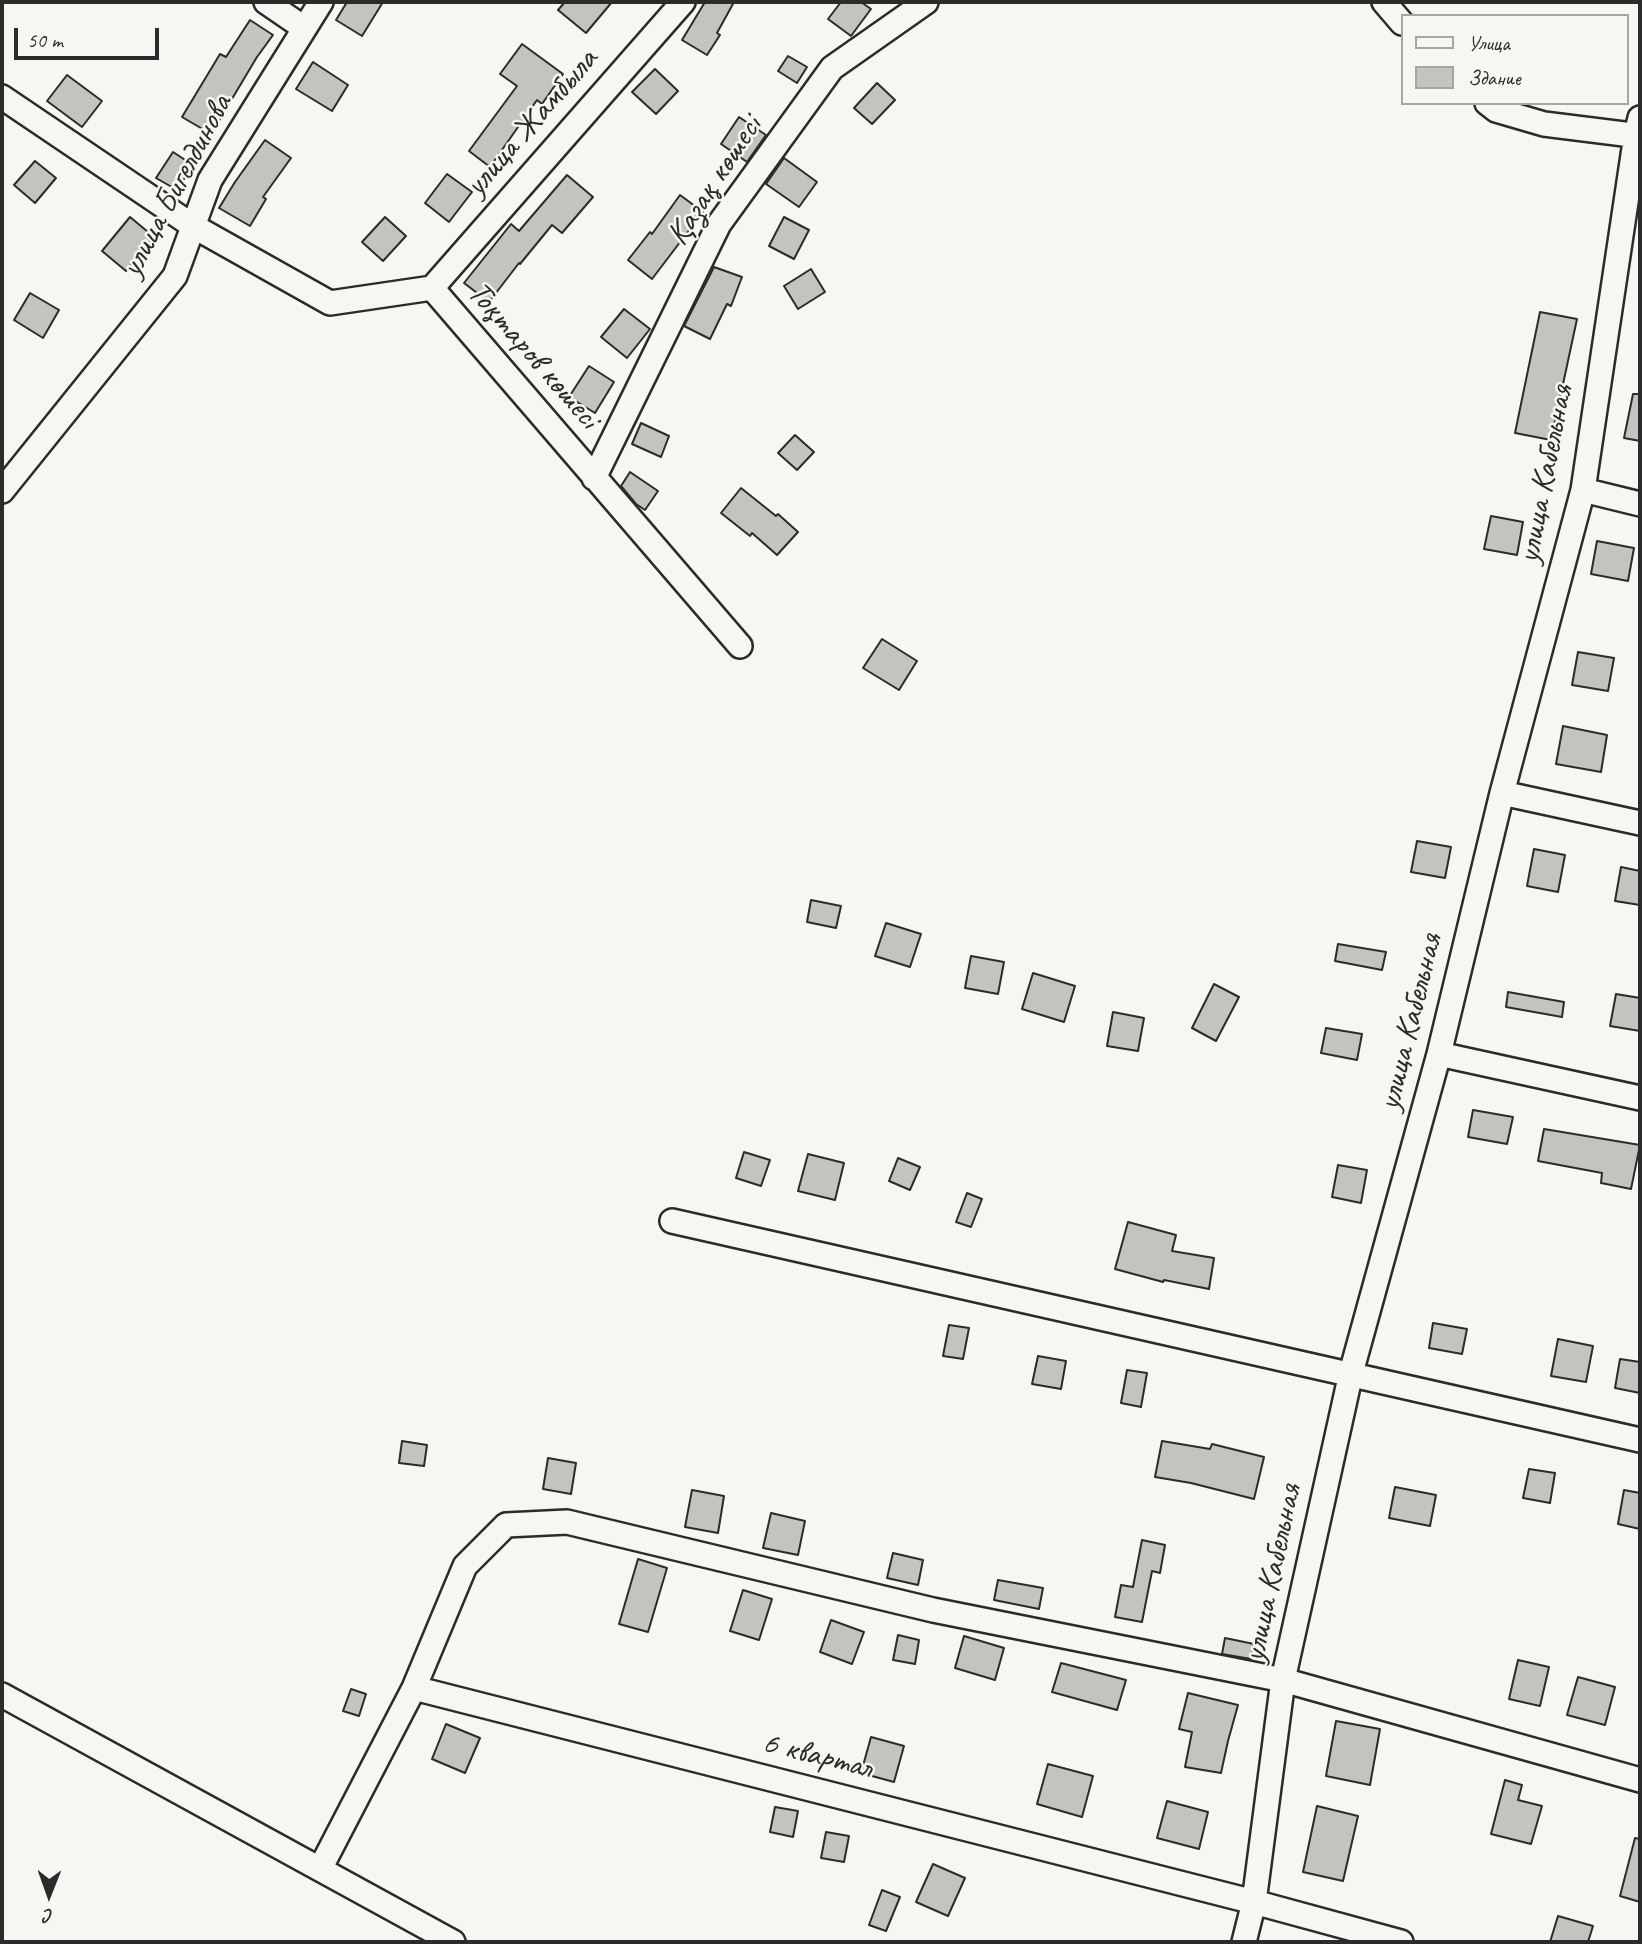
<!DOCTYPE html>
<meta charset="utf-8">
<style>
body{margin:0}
#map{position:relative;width:1642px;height:1944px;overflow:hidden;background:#f6f6f2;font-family:Caveat,sans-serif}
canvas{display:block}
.frame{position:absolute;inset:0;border:4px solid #2b2b2b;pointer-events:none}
.legend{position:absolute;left:1401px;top:14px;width:228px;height:91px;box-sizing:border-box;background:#f6f6f2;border:2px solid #a5a5a2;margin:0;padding:9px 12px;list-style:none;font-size:21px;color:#2b2b2b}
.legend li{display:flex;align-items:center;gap:14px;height:35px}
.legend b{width:35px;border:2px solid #a5a5a2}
.north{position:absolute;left:14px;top:1860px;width:70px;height:70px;-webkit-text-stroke:5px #f6f6f2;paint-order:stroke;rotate:181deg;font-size:19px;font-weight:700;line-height:28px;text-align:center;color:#2b2b2b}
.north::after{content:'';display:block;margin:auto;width:24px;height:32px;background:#2b2b2b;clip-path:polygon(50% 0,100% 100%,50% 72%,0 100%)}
.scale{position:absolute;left:14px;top:28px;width:145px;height:32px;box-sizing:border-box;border:4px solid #2b2b2b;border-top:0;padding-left:9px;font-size:21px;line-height:24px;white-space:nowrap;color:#2b2b2b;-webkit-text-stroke:5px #f6f6f2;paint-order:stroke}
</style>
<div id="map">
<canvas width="1642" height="1944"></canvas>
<div class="frame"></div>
<ul class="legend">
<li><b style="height:9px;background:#f6f6f2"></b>Улица</li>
<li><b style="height:19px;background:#c3c3c0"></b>Здание</li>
</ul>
<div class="north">С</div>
<div class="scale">50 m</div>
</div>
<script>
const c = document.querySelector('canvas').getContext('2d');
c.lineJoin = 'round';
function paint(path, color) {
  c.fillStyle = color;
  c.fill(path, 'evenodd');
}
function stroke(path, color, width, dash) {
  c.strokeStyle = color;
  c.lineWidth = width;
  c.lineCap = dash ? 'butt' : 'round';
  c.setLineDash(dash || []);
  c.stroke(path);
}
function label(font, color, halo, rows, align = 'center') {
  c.font = font + ' Caveat,sans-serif';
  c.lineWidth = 5;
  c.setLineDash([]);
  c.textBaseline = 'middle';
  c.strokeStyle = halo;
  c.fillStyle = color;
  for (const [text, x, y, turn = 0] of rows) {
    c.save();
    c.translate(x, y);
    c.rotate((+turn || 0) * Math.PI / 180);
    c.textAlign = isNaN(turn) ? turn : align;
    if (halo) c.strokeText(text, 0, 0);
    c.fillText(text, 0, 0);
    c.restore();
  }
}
const building = new Path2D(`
 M 347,2 L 383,2 L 362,36 L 336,20 Z
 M 565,2 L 612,2 L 586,33 L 558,10 Z
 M 705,2 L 734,2 L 717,33 L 720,35 L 707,55 L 682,40 Z
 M 841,2 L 861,2 L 871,9 L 851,36 L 828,19 Z
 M 250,20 L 273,35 L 257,57 L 211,134 L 182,117 L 220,54 L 226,57 Z
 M 522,44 L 563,74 L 542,104 L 537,100 L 490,167 L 469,151 L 517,86 L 500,74 Z
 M 788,56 L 807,67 L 797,83 L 778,71 Z
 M 313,62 L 348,85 L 332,111 L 296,89 Z
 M 655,69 L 678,91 L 656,114 L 632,92 Z
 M 67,75 L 102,101 L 82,127 L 47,101 Z
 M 877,83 L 895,100 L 872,124 L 854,108 Z
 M 739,117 L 766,135 L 747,162 L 721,144 Z
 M 265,140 L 291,158 L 263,197 L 266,199 L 250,226 L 219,208 L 235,182 Z
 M 173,152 L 193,165 L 177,190 L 156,178 Z
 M 784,158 L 817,182 L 799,207 L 766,184 Z
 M 35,161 L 56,178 L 35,203 L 14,185 Z
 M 447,174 L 472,192 L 449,222 L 425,203 Z
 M 567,175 L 593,197 L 562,233 L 552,225 L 520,264 L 519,263 L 489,302 L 464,283 L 511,224 L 519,231 Z
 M 680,195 L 703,212 L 652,279 L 628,260 L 650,232 L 652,234 Z
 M 130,217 L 154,237 L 126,271 L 102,251 Z
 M 385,217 L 406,236 L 383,261 L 362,242 Z
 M 784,217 L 809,230 L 794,259 L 769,246 Z
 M 714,267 L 742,277 L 731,306 L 727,304 L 710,339 L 684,326 Z
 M 811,269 L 825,292 L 798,309 L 784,286 Z
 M 30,293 L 59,310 L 43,338 L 14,320 Z
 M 624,309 L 650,329 L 627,358 L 601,337 Z
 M 1540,312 L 1577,319 L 1551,440 L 1515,433 Z
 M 589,366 L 614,382 L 595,413 L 569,397 Z
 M 1633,394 L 1640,394 L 1640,441 L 1624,438 Z
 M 641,423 L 669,436 L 661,457 L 632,444 Z
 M 795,435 L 814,452 L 797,470 L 778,453 Z
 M 630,472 L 658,491 L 645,510 L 636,504 L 621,486 Z
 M 741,488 L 776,516 L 778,514 L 798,532 L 777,555 L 752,533 L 750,536 L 721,513 Z
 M 1491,516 L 1523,522 L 1517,555 L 1484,549 Z
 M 1597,541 L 1634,548 L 1628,581 L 1591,574 Z
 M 882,639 L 917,661 L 899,690 L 863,668 Z
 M 1578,652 L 1614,658 L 1608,691 L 1572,685 Z
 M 1563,726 L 1607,735 L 1601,772 L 1556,764 Z
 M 1417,841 L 1451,847 L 1445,878 L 1411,872 Z
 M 1534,849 L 1565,855 L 1558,892 L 1527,886 Z
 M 1621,867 L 1640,871 L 1640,905 L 1615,901 Z
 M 811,900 L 841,906 L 836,928 L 807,922 Z
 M 886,923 L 921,934 L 910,967 L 875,956 Z
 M 1338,944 L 1386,952 L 1382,970 L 1335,961 Z
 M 971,956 L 1004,962 L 998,994 L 965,988 Z
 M 1033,973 L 1075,986 L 1064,1022 L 1022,1009 Z
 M 1214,984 L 1239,997 L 1216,1041 L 1192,1028 Z
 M 1508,992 L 1564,1002 L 1562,1017 L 1506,1007 Z
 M 1616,994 L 1640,998 L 1640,1031 L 1610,1026 Z
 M 1113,1012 L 1144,1018 L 1138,1051 L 1107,1046 Z
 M 1326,1028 L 1362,1034 L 1357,1060 L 1321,1053 Z
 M 1473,1110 L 1513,1117 L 1507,1144 L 1468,1137 Z
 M 1544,1129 L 1640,1145 L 1631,1189 L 1601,1183 L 1602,1173 L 1538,1161 Z
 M 744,1152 L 770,1160 L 761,1186 L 736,1178 Z
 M 808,1154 L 844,1163 L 835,1200 L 798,1191 Z
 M 898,1158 L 920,1167 L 910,1190 L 889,1181 Z
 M 1338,1165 L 1367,1170 L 1361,1203 L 1332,1197 Z
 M 967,1193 L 982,1199 L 971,1227 L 956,1222 Z
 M 1128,1222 L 1176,1235 L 1172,1251 L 1214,1258 L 1209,1289 L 1164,1280 L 1163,1282 L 1115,1269 Z
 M 1433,1323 L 1467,1329 L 1462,1354 L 1429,1348 Z
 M 949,1325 L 969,1328 L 963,1359 L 943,1356 Z
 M 1558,1339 L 1593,1346 L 1586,1382 L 1551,1376 Z
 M 1038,1356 L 1066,1361 L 1061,1389 L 1032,1384 Z
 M 1620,1359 L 1640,1362 L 1640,1393 L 1615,1388 Z
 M 1127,1370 L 1147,1373 L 1141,1407 L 1121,1403 Z
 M 402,1441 L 427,1445 L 424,1466 L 399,1463 Z
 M 1162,1441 L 1210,1449 L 1212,1444 L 1264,1457 L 1254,1499 L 1191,1483 L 1155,1477 Z
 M 548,1458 L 576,1463 L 571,1494 L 543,1489 Z
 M 1529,1469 L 1555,1473 L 1550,1503 L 1523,1498 Z
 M 1395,1487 L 1436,1495 L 1430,1526 L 1389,1518 Z
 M 692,1490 L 724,1496 L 718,1533 L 685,1527 Z
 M 1624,1490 L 1640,1493 L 1640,1529 L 1618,1524 Z
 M 771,1513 L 805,1521 L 798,1555 L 763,1548 Z
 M 1142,1540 L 1165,1545 L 1160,1573 L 1152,1571 L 1142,1622 L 1115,1617 L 1121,1585 L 1133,1587 Z
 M 893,1553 L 923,1560 L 918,1585 L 887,1578 Z
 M 638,1559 L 667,1568 L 648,1632 L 619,1624 Z
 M 998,1580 L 1043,1588 L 1039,1609 L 994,1600 Z
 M 743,1590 L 772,1599 L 759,1640 L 730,1631 Z
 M 831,1620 L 864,1632 L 852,1664 L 820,1652 Z
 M 898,1635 L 919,1640 L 915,1664 L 893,1660 Z
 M 964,1636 L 1004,1648 L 995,1680 L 955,1668 Z
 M 1225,1638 L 1254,1644 L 1251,1659 L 1222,1654 Z
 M 1518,1660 L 1549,1667 L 1540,1706 L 1509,1699 Z
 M 1061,1663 L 1126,1680 L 1117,1710 L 1052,1692 Z
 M 1578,1677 L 1615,1687 L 1605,1725 L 1567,1715 Z
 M 351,1689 L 366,1694 L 359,1716 L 343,1711 Z
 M 1188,1693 L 1238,1705 L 1228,1741 L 1221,1773 L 1185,1767 L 1192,1732 L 1179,1729 Z
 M 1336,1721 L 1380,1729 L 1370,1785 L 1326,1776 Z
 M 446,1724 L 480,1738 L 465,1773 L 432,1759 Z
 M 871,1737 L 904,1746 L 894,1782 L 861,1773 Z
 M 1048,1764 L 1093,1776 L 1082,1817 L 1037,1804 Z
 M 1505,1780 L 1522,1785 L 1518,1800 L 1542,1806 L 1531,1844 L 1491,1834 Z
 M 1167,1801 L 1208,1812 L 1199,1849 L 1157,1838 Z
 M 1317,1806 L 1358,1816 L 1343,1881 L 1303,1872 Z
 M 775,1807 L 798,1811 L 793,1837 L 770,1832 Z
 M 826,1832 L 849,1836 L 844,1862 L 821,1858 Z
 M 1635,1838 L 1640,1839 L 1640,1902 L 1620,1896 Z
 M 933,1864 L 965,1878 L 948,1916 L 916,1902 Z
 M 882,1890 L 900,1897 L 886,1931 L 869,1925 Z
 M 1558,1916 L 1593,1926 L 1588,1942 L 1550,1942 Z`);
const minor = new Path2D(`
 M 266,2 L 304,28
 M 1384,2 L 1402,23
 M 2,97 L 193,226 L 330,303 L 432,288 L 740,646
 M 1487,103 L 1496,110 L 1544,124 L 1640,136
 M 432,288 L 683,2
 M 594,478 L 719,224 L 832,68 L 926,2
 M 1583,490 L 1640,504
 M 2,491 L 175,276 L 210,180 L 321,2
 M 1502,793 L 1640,823
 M 1439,1054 L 1640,1098
 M 672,1221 L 1640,1440
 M 414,1688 L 465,1566 L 506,1525 L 567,1522 L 933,1610 L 1283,1680 L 1640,1780
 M 2,1695 L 453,1942
 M 320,1869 L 414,1688 L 1254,1902 L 1401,1942
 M 1244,1942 L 1254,1902 L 1283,1680 L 1351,1373 L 1439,1054 L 1502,793 L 1583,490 L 1636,135 L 1640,118`);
const streetNames = [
 ["улица Жамбыла",532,123,-49],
 ["Қазақ көшесі",715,181,-57],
 ["улица Бигелдинова",177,186,-62],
 ["Тоқтаров көшесі",533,356,49],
 ["улица Кабельная",1546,474,-79],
 ["улица Кабельная",1411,1022,-76],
 ["улица Кабельная",1273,1573,-78],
 ["6 квартал",817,1756,14]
];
paint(building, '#c3c3c0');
stroke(building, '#2b2b2b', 2);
stroke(minor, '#2b2b2b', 28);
stroke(minor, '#f6f6f2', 23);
label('33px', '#2b2b2b', '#f6f6f2', streetNames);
</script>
